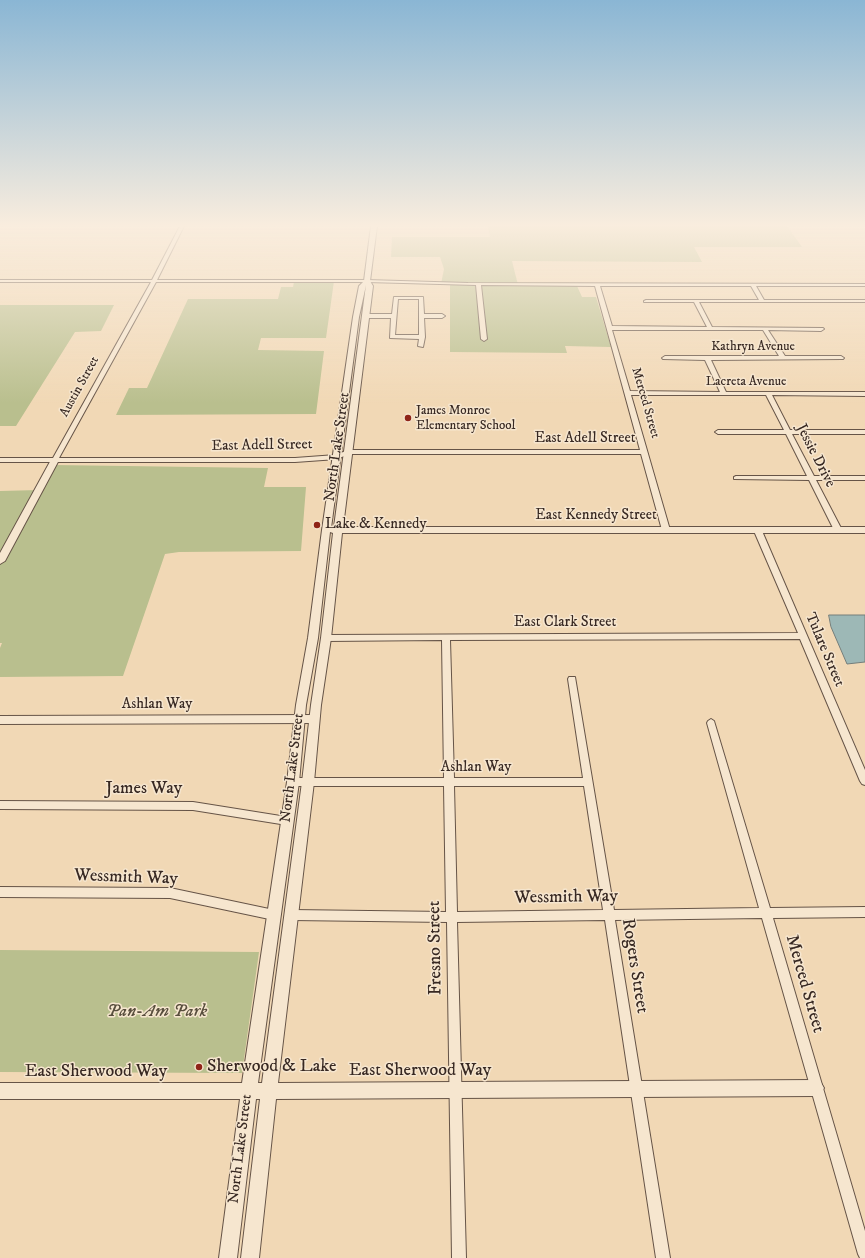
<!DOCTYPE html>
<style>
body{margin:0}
canvas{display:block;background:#f1d8b5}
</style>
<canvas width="865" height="1258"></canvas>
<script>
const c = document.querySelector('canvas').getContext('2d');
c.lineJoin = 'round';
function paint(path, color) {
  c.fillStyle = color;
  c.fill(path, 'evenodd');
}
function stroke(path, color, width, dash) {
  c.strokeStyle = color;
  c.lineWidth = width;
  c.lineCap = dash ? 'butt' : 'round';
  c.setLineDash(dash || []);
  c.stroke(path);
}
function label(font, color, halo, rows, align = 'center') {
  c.font = font + ' "IM FELL DW Pica",serif';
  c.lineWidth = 3;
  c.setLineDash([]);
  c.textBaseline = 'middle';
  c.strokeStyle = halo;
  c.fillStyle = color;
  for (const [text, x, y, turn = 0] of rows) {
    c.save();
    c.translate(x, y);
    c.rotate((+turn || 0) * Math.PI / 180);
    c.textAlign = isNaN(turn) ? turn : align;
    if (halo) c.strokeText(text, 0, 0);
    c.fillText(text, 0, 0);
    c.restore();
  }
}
const green = new Path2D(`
 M 488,226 L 787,226 L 802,247 L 694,247 L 702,262 L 512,261 L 518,285 L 577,286 L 582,297 L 596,297 L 611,347 L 565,346 L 567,353 L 450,352 L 450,285 L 441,284 L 444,269 L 440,257 L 391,257 L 392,237 L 490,237 Z
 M 334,281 L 326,338 L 261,338 L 258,350 L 324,351 L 316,414 L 116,415 L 129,388 L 147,388 L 188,299 L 278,299 L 281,287 L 293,287 L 294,282 Z
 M 0,305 L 114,305 L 101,331 L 75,332 L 16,426 L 0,426 Z
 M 54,465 L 268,468 L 264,487 L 306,487 L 301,551 L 179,552 L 165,554 L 123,676 L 0,677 L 0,648 L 2,643 L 0,643 L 0,491 L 39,490 Z
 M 0,950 L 259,952 L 242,1073 L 0,1072 Z`);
const water = new Path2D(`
 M 829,615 L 865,615 L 865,662 L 847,664 L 831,627 Z`);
const minor = new Path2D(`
 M 180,226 L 184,226 L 157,280 L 367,280 L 468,283 L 865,284 L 865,286 L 756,286 L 764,300 L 865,300 L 865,302 L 699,302 L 712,327 L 823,328 L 824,329 L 821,331 L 768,330 L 785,356 L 841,356 L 844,358 L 843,359 L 711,360 L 726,392 L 865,392 L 865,396 L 772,395 L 790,430 L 865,430 L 865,434 L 792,434 L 814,476 L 865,476 L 865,480 L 816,480 L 842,530 L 838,532 L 834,530 L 809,480 L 734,479 L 734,477 L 736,476 L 807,476 L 786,434 L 718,434 L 715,432 L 718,430 L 784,430 L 766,395 L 631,395 L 670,530 L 666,532 L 662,530 L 641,454 L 349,454 L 337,459 L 295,462 L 0,462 L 0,458 L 53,458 L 151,282 L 0,282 L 0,280 L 152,280 ZM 156,282 L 367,282 L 476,285 L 481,339 L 484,341 L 487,339 L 481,285 L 595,286 L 640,450 L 348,450 L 336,455 L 295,458 L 59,458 ZM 600,286 L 751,286 L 759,300 L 646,300 L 644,301 L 644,302 L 694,302 L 707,327 L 612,326 ZM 612,330 L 763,330 L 779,356 L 665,356 L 662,358 L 663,359 L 705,360 L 720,392 L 630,391 Z
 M 394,297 L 423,297 L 424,314 L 442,314 L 445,316 L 442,318 L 424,318 L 425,337 L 423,347 L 418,346 L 419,339 L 390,338 L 391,318 L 365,318 L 362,316 L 365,314 L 392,314 ZM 398,299 L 419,299 L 419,335 L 395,335 Z
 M 755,529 L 761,529 L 762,531 L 865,770 L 865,785 L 862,784 L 860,781 L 800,639 L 450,640 L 454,778 L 583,778 L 568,679 L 569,677 L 575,677 L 614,910 L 759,908 L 707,723 L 708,721 L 711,719 L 714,721 L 770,908 L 865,907 L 865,917 L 773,918 L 865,1231 L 865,1258 L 860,1258 L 858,1254 L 762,918 L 615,920 L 670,1258 L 656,1258 L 605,920 L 457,922 L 466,1258 L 452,1258 L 447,922 L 292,920 L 288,919 L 287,915 L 288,911 L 292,910 L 446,912 L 444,786 L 293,786 L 290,785 L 288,782 L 290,779 L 293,778 L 444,778 L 442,640 L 326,641 L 322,638 L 326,635 L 798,633 L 754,531 ZM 454,786 L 584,786 L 603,910 L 457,912 Z
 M 314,715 L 317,717 L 318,719 L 317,721 L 314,723 L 0,724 L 0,716 Z
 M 0,801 L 193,802 L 287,817 L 290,818 L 292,821 L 290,824 L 287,825 L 193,810 L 0,809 Z
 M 0,887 L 170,888 L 274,910 L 278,911 L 279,915 L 278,919 L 274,920 L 170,898 L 0,897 Z`);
const tertiary = new Path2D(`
 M 371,226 L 377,226 L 370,281 L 373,286 L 343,527 L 865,527 L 865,533 L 342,533 L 331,638 L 321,705 L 314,782 L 278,1083 L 816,1080 L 821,1083 L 824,1088 L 821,1093 L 816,1096 L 276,1099 L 259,1258 L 241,1258 L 260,1099 L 256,1099 L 237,1258 L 219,1258 L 240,1099 L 0,1099 L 0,1083 L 242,1083 L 287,782 L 296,705 L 308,638 L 322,530 L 353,317 L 359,286 L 364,281 ZM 366,285 L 334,527 L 331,528 L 359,317 ZM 330,532 L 333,533 L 321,638 L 311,705 L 302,782 L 262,1083 L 258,1083 L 299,782 L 306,705 L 318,638 Z
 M 52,458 L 55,458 L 59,460 L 5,561 L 0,564 L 0,553 Z`);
const markers = [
 [408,418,4,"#8f2418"],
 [317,525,4,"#8f2418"],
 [199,1067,4,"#8f2418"]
];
const farStreetnames = [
 ["Kathryn Avenue",753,347],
 ["Lacreta Avenue",746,382],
 ["Austin Street",80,387,-61],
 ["Merced Street",645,403,74]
];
const farPoinames = [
 ["James Monroe",416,411],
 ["Elementary School",416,426]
];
const streetNames = [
 ["East Adell Street",585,439],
 ["East Adell Street",262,446,-1],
 ["North Lake Street",338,447,-82],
 ["Jessie Drive",815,456,63],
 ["East Kennedy Street",596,516],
 ["East Clark Street",565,623],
 ["Tulare Street",824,650,67],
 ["Ashlan Way",157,705],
 ["North Lake Street",293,768,-83],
 ["Ashlan Way",476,768],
 ["North Lake Street",241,1149,-83]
];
const poiNames = [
 ["Lake & Kennedy",325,525]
];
const nearStreetnames = [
 ["James Way",144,789],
 ["Wessmith Way",126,878,2],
 ["Wessmith Way",566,898,-1],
 ["Fresno Street",436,948,-91],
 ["Rogers Street",634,966,81],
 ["Merced Street",804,984,74],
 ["East Sherwood Way",420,1071],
 ["East Sherwood Way",96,1072]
];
const nearParknames = [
 ["Pan-Am Park",157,1012]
];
const nearPoinames = [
 ["Sherwood & Lake",207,1067]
];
paint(green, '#b9bf8e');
paint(water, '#9db8b6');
stroke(water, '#747e7b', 1);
stroke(minor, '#665447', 2);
stroke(tertiary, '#665447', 2);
paint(minor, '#f6e6cf');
paint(tertiary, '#f6e6cf');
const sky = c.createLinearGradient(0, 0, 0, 403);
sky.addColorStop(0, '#8ab6d4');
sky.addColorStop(0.56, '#f9edde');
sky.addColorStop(1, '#f9edde00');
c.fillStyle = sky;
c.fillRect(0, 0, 865, 403);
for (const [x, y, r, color] of markers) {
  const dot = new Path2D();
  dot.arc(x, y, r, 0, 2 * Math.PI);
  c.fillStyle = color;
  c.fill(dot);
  stroke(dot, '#f6e6cf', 1.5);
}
label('13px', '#372822', '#f6e6cf', farStreetnames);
label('13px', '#372822', '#f6e6cf', farPoinames, 'left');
label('15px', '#372822', '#f6e6cf', streetNames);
label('15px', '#372822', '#f6e6cf', poiNames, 'left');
label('18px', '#372822', '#f6e6cf', nearStreetnames);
label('italic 18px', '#584e3d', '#f6e6cf', nearParknames);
label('18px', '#372822', '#f6e6cf', nearPoinames, 'left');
</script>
